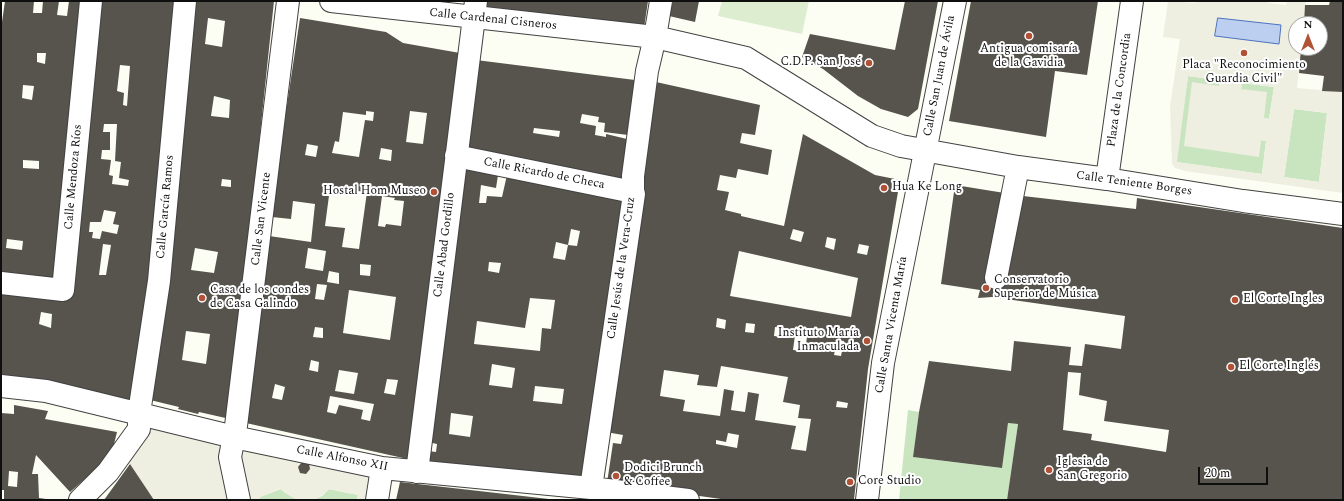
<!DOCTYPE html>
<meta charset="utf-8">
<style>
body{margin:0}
#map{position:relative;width:1344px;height:501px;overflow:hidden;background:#fdfef3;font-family:Spectral,serif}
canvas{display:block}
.frame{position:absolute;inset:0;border:2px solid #0f0f0f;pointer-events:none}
.north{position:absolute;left:1288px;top:16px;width:40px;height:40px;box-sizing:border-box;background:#fff;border:1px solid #9f9f9f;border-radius:50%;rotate:0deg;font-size:11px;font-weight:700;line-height:16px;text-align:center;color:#0f0f0f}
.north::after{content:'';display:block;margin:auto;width:14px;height:18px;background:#b15136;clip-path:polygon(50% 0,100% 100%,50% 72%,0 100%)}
.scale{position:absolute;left:1198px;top:467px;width:70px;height:18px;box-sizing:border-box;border:2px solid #0f0f0f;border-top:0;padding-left:5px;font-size:12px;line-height:14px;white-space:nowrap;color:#0f0f0f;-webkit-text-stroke:3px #fff;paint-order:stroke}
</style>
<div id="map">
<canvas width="1344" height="501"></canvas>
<div class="frame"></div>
<div class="north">N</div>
<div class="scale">20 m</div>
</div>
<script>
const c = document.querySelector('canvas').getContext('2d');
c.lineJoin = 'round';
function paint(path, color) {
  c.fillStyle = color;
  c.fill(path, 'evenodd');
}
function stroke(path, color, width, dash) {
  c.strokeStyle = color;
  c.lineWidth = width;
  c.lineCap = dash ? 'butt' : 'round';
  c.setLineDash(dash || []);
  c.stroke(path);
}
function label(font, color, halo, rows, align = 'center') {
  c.font = font + ' Spectral,serif';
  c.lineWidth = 4;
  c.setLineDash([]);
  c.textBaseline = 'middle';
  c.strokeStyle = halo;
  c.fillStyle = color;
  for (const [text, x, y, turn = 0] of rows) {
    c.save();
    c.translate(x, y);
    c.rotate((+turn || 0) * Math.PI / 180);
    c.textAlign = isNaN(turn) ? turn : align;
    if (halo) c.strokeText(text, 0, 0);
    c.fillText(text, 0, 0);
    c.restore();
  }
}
const green = new Path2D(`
 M 1188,76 L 1219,80 L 1219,86 L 1258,157 L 1261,140 L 1266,141 L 1262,174 L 1176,162 Z
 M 1242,83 L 1274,87 L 1269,119 L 1264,118 L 1241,89 Z
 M 1294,109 L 1327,113 L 1319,182 L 1284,177 Z
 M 908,410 L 919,412 L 913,457 L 1001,468 L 1008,423 L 1018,424 L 1007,500 L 899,500 Z
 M 281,489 L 284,492 L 298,500 L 260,500 L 260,497 Z
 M 329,489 L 358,495 L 357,500 L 315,500 L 315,499 L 322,496 Z`);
const pitch = new Path2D(`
 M 722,1 L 809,1 L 802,34 L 718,16 Z`);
const plaza = new Path2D(`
 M 1168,1 L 1195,3 L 1196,1 L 1268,1 L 1268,3 L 1286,5 L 1287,1 L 1306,1 L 1304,24 L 1296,24 L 1296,48 L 1301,48 L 1297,88 L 1343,92 L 1343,193 L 1185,171 L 1175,168 L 1172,164 L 1170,107 L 1180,39 L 1163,37 ZM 1218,18 L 1281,25 L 1279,44 ZM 1188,76 L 1219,80 L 1219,86 L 1192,82 L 1184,146 L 1259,157 L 1261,140 L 1266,141 L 1262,174 L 1177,162 ZM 1242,83 L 1274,87 L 1269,119 L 1264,118 L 1267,92 L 1241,89 ZM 1294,109 L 1327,113 L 1319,182 L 1284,177 Z
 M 152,424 L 372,477 L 366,500 L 357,500 L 358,495 L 330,489 L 315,500 L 298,500 L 290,496 L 281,489 L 260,497 L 260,500 L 154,500 L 125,457 Z`);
const water = new Path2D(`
 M 1218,18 L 1281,25 L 1279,44 L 1215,36 Z`);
const building = new Path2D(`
 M 5,1 L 34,1 L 33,13 L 42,13 L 43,1 L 59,1 L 57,15 L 67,16 L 69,1 L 84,1 L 55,285 L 1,276 L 1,29 ZM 37,53 L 46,53 L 45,64 L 37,62 ZM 23,85 L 34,86 L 32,100 L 22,98 ZM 23,160 L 39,161 L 39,169 L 23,168 ZM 7,239 L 23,241 L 22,250 L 6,248 Z
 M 99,1 L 181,1 L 174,78 L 134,396 L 124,403 L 1,376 L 1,293 L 54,298 ZM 120,65 L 130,66 L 127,106 L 123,105 L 124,93 L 117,91 ZM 104,124 L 117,124 L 115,161 L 121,162 L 119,178 L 129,180 L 128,186 L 112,184 L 113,176 L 109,175 L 111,160 L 101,159 L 102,150 L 110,150 L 110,132 L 103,132 ZM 104,210 L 116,212 L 113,224 L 119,225 L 117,234 L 102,231 L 100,239 L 92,238 L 93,232 L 89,232 L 90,222 L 101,222 ZM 103,244 L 111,245 L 106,275 L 99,275 ZM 41,312 L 52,314 L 51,328 L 39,324 Z
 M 191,1 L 274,1 L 230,419 L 199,412 L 198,414 L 178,409 L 179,407 L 146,399 ZM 208,18 L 225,21 L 222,47 L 205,44 ZM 214,96 L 230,100 L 229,118 L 211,116 ZM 222,179 L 231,180 L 231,187 L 221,186 ZM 195,248 L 218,252 L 214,273 L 191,270 ZM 186,331 L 210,334 L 206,364 L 182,360 Z
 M 483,1 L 648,1 L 644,28 L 482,8 Z
 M 673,1 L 699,1 L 695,22 L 669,16 Z
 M 905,1 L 938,1 L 918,109 L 908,117 L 881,109 L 858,96 L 823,69 L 802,57 L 810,34 L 895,50 Z
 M 971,1 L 1098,1 L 1087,75 L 1055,71 L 1046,137 L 949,121 Z
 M 1330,1 L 1343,1 L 1343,92 L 1322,91 L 1324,76 L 1299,73 L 1301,48 L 1320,48 L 1320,24 L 1304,24 L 1305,5 L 1329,5 Z
 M 300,18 L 386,32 L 403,43 L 460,53 L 412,460 L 246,423 L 254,371 L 251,371 L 269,236 L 311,242 L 315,204 L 293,201 L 291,219 L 272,217 L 283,132 ZM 366,111 L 374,112 L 373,121 L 365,120 L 359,157 L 332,153 L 335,141 L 339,142 L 343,112 L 366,115 ZM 410,111 L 427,113 L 423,144 L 406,142 ZM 307,144 L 318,146 L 316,157 L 305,155 ZM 381,148 L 392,150 L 391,161 L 379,159 ZM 330,188 L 367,192 L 359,249 L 342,247 L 345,228 L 325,226 ZM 382,196 L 395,198 L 394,200 L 404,201 L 401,226 L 386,224 L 385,227 L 378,226 ZM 308,248 L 326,251 L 323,271 L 305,268 ZM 360,264 L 371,265 L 370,276 L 360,275 ZM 329,271 L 339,273 L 339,284 L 327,282 ZM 317,284 L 327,285 L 324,300 L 315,299 ZM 349,290 L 396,297 L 390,340 L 343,333 ZM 315,327 L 323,328 L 323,338 L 313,337 ZM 311,360 L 319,362 L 318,372 L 309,370 ZM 339,370 L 358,373 L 354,394 L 335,391 ZM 387,379 L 398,380 L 395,395 L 384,393 ZM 275,384 L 285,387 L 282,400 L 272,398 ZM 330,396 L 374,404 L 370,421 L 361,419 L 363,410 L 339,405 L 336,414 L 327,412 Z
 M 476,60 L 635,80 L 628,135 L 604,132 L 605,123 L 598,122 L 599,117 L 582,114 L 580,123 L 596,126 L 595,135 L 606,137 L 606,134 L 627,139 L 621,184 L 466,154 ZM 534,128 L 560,131 L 559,137 L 533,133 Z
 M 656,82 L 760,105 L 755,135 L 742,133 L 740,143 L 772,150 L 768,175 L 738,169 L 736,178 L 720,175 L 717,190 L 729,192 L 725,210 L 741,214 L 741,216 L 784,226 L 803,134 L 875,175 L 900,180 L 868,369 L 854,500 L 728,500 L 607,483 L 613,443 L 621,444 L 623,435 L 606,432 ZM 793,229 L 804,232 L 801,242 L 790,239 ZM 827,237 L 836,239 L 834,250 L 825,247 ZM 859,244 L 869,246 L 867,255 L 857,253 ZM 739,251 L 858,278 L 851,317 L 730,296 ZM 717,318 L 726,320 L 725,329 L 716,327 ZM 746,323 L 755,324 L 754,333 L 745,332 ZM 775,327 L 785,328 L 784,337 L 774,336 ZM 795,335 L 807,337 L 805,351 L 793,350 ZM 837,340 L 844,341 L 841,356 L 834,355 ZM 721,366 L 788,377 L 783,402 L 800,405 L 798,418 L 811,419 L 806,451 L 791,449 L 796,426 L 755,420 L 759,394 L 748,392 L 745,412 L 731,410 L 734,391 L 724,389 L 720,416 L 683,411 L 685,400 L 660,396 L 664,370 L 699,375 L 697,385 L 717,387 ZM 837,401 L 848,403 L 847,408 L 836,407 ZM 728,433 L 739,435 L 737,448 L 716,444 L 716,440 L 726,442 Z
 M 463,168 L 498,175 L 496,188 L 481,185 L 479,203 L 486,203 L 487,196 L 502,197 L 507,175 L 628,202 L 582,479 L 426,465 L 428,451 L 436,452 L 437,444 L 428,442 ZM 571,229 L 580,231 L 577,246 L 568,245 ZM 556,242 L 568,245 L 565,260 L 553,258 ZM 489,262 L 501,263 L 499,273 L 488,271 ZM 530,298 L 555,300 L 551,329 L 542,328 L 540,351 L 474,344 L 477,321 L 525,328 ZM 492,364 L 515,368 L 512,388 L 489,385 ZM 535,386 L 564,389 L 562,404 L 533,401 ZM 451,413 L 473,416 L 470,437 L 449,434 Z
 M 955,185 L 1023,196 L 1136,209 L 1137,198 L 1343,228 L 1343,500 L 1007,500 L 1018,424 L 1008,423 L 1002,468 L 913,457 L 919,412 L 929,361 L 1011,371 L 1014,341 L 1071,347 L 1069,365 L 1082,366 L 1085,344 L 1121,349 L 1125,316 L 992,297 L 978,298 L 980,290 L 941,284 ZM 1068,372 L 1081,373 L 1079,395 L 1107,401 L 1104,421 L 1169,430 L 1166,452 L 1091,440 L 1092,434 L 1063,430 Z
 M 14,405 L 48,411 L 45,419 L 117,432 L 111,456 L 70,492 L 36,455 L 32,474 L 38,474 L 39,498 L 46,499 L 45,500 L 4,500 L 4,490 L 1,490 L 1,413 L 14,414 ZM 9,471 L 18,472 L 17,487 L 8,486 Z
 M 302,462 L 309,464 L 310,469 L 306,474 L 300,473 L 298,467 Z
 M 130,464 L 154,500 L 104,500 Z
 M 400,482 L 549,499 L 549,500 L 396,500 Z`);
const minor = new Path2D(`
 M 331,1 L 655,37 L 746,58 L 872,136 L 901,146 L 1018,167 L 1107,179 L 1243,201 L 1343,214
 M 456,156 L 633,192
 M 1107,179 L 1132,1
 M 996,278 L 1018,167
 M 1,283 L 63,290 L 91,1
 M 1,386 L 46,391 L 234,437 L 382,468 L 591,488 L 688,500
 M 417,472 L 476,1
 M 591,488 L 634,194 L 633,192 L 633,176 L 647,71 L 655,37 L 661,1
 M 80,500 L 108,472 L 139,429 L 139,413 L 159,281 L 185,1
 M 239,500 L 230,457 L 236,426 L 288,1
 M 377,500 L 382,468
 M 867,500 L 883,363 L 955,1`);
const markers = [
 [1029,36,4,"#b15136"],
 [1244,53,4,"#b15136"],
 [869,63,4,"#b15136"],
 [884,188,4,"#b15136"],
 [434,192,4,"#b15136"],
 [986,288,4,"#b15136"],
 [202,298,4,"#b15136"],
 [1235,300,4,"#b15136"],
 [867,341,4,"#b15136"],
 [1231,367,4,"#b15136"],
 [1049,470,4,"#b15136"],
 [616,476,4,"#b15136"],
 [850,482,4,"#b15136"]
];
const streetNames = [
 ["Calle Cardenal Cisneros",493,20,6],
 ["Calle San Juan de Ávila",940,76,-79],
 ["Plaza de la Concordia",1120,90,-82],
 ["Calle Ricardo de Checa",544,174,11],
 ["Calle Mendoza Ríos",74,177,-85],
 ["Calle Teniente Borges",1134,184,8],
 ["Calle García Ramos",166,207,-85],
 ["Calle San Vicente",262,219,-83],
 ["Calle Abad Gordillo",445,245,-83],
 ["Calle Jesús de la Vera-Cruz",622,268,-82],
 ["Calle Santa Vicenta María",892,325,-80],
 ["Calle Alfonso XII",342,459,11]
];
const poiNames = [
 ["Antigua comisaría",1029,50,"center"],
 ["de la Gavidia",1029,64,"center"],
 ["C.D.P. San José",861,63,"right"],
 ["Placa \"Reconocimiento",1244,66,"center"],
 ["Guardia Civil\"",1244,80,"center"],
 ["Hua Ke Long",892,188],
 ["Hostal Hom Museo",426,192,"right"],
 ["Conservatorio",994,281],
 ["Superior de Música",994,295],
 ["Casa de los condes",210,291],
 ["de Casa Galindo",210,305],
 ["El Corte Ingles",1243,300],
 ["Instituto María",859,334,"right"],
 ["Inmaculada",859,348,"right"],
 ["El Corte Inglés",1239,367],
 ["Iglesia de",1057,463],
 ["San Gregorio",1057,477],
 ["Dodici Brunch",624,469],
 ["& Coffee",624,483],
 ["Core Studio",858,482]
];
paint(green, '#c9e5c0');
paint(pitch, '#dcedd0');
paint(plaza, '#eeeee1');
paint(water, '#bdcff0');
stroke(water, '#4c73bf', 1);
paint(building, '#57534d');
stroke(minor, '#424242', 24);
stroke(minor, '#fff', 22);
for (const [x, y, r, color] of markers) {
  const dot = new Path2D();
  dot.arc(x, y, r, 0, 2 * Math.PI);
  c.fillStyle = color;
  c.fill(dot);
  stroke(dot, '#fff', 1.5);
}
label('12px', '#0f0f0f', '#fff', streetNames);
label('12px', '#0f0f0f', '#fff', poiNames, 'left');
</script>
